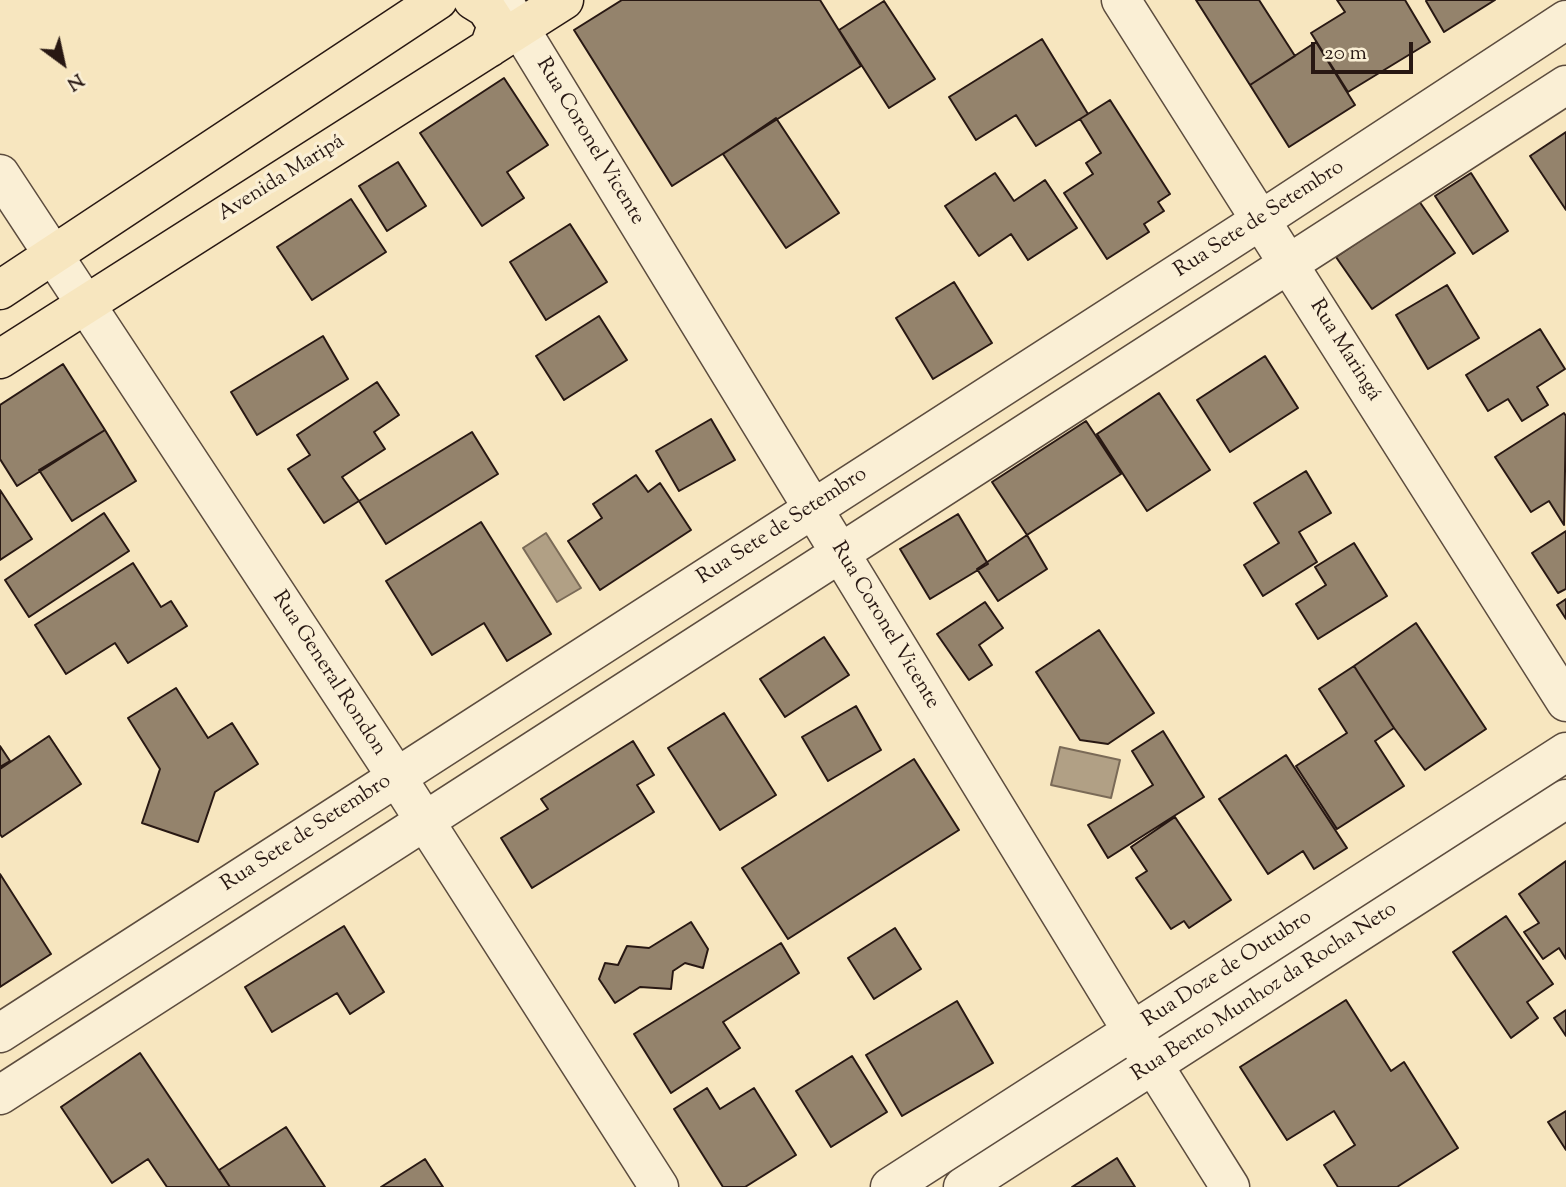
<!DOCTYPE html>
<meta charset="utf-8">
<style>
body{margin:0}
#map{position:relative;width:1566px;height:1187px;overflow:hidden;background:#f7e6bf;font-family:"Sorts Mill Goudy",serif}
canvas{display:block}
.north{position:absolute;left:28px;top:28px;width:70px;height:70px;-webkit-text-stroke:5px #faefd5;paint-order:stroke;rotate:147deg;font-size:19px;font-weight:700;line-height:28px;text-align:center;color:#281813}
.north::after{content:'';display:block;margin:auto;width:24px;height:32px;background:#281813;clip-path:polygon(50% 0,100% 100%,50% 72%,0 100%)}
.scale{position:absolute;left:1311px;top:42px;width:102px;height:32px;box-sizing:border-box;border:4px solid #281813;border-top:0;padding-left:9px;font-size:21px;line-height:24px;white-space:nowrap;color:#281813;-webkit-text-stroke:5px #faefd5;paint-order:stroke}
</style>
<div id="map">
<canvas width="1566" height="1187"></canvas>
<div class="north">N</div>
<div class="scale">20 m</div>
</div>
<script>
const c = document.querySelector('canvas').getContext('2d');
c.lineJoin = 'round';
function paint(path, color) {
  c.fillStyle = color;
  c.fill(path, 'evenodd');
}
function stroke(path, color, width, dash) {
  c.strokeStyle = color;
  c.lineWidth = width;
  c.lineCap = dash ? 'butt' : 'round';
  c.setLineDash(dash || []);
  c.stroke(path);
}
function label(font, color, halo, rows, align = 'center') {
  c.font = font + ' "Sorts Mill Goudy",serif';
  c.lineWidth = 7;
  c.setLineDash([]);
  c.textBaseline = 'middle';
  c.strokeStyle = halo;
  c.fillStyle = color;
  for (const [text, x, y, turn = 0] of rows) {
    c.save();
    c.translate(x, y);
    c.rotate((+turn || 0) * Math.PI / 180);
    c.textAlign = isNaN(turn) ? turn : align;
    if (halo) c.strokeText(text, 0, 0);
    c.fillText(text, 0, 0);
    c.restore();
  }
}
const water = new Path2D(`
 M 546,533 L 581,588 L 557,602 L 523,548 Z
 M 1060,747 L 1120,760 L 1111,798 L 1051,785 Z`);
const building = new Path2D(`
 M 622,0 L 820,0 L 861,66 L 672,186 L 574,30 Z
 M 1196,0 L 1259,0 L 1295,56 L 1250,85 Z
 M 1337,0 L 1405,0 L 1430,42 L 1348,92 L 1311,33 L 1345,12 Z
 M 1427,0 L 1495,0 L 1444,32 L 1426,1 Z
 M 884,1 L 935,79 L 889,108 L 839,30 Z
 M 1042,39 L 1088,114 L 1036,146 L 1016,115 L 976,140 L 949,97 Z
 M 1316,42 L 1355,105 L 1289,147 L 1250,85 Z
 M 504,78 L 548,145 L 507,172 L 524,198 L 482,226 L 420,133 Z
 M 1110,100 L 1170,194 L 1158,202 L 1164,211 L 1144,224 L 1149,232 L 1107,259 L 1064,193 L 1093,174 L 1086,163 L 1101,153 L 1080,119 Z
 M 776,118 L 839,213 L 786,248 L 723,154 Z
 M 1566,132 L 1566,210 L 1530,156 Z
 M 398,162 L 426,206 L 387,231 L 359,186 Z
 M 995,173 L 1014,201 L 1045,180 L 1077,228 L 1028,260 L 1011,234 L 979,256 L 945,206 Z
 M 1471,173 L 1508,231 L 1473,254 L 1435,196 Z
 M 351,199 L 386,252 L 312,300 L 277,247 Z
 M 1419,201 L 1455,253 L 1372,309 L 1336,257 Z
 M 570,224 L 607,282 L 546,320 L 510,262 Z
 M 954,282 L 992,343 L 933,379 L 896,318 Z
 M 1447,285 L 1479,338 L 1428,369 L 1396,315 Z
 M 599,316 L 627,360 L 564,400 L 536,356 Z
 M 1540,329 L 1565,369 L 1537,387 L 1548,405 L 1522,421 L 1508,399 L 1488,411 L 1466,375 Z
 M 323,336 L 348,379 L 257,435 L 231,392 Z
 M 1265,356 L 1298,408 L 1230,452 L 1197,400 Z
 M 63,364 L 105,430 L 17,486 L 0,459 L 0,405 Z
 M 377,382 L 399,415 L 374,432 L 385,449 L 342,477 L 359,501 L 324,523 L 288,469 L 310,455 L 297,435 Z
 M 1159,393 L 1210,470 L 1147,511 L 1097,434 Z
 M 1564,413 L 1566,416 L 1564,525 L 1549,501 L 1531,512 L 1495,457 Z
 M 711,419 L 735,460 L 679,491 L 656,451 Z
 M 1086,421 L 1121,474 L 1027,535 L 992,482 Z
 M 105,430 L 136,481 L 72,521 L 39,470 Z
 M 472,432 L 498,474 L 386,544 L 359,501 Z
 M 1306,471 L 1331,513 L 1299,532 L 1317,562 L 1263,596 L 1244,565 L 1279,543 L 1254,503 Z
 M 636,475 L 648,492 L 660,483 L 691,530 L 600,590 L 568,541 L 602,518 L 593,504 Z
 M 0,490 L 32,539 L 0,560 Z
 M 104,513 L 129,551 L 29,617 L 5,580 Z
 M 958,514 L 988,564 L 930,599 L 900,549 Z
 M 481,522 L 551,634 L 507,661 L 484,623 L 432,655 L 386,581 Z
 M 1566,531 L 1566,589 L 1558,593 L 1532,553 Z
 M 1027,535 L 1047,569 L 998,601 L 977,569 Z
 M 1354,543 L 1387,596 L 1318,639 L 1296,604 L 1326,585 L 1315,567 Z
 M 133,563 L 161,607 L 171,601 L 187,626 L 128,663 L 115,643 L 66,674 L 35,625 Z
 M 1566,599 L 1566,619 L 1557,605 Z
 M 985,602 L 1003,628 L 979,645 L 992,665 L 969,680 L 937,634 Z
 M 1416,623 L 1486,729 L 1425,770 L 1394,728 L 1354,666 Z
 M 1099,630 L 1154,713 L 1108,744 L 1080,740 L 1036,672 Z
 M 824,637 L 849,675 L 785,717 L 760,679 Z
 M 1354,666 L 1394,728 L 1375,741 L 1404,786 L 1337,829 L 1296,766 L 1347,733 L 1319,689 Z
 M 176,688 L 208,738 L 232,723 L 258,764 L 215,792 L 198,842 L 142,823 L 160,769 L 128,718 Z
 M 856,706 L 881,750 L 828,781 L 802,737 Z
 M 724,713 L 776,795 L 720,830 L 668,748 Z
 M 1163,731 L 1204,797 L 1108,858 L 1088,825 L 1153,785 L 1132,751 Z
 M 49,736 L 81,784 L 2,837 L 0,834 L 0,769 Z
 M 633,741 L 654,775 L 637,785 L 654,812 L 532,888 L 501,838 L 548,809 L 541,799 Z
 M 0,746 L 10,761 L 0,767 Z
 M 1286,755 L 1347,848 L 1314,869 L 1303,851 L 1268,874 L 1219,799 Z
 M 914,759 L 959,830 L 788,939 L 742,868 Z
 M 1175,817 L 1231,900 L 1189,928 L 1184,921 L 1171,929 L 1136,878 L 1147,871 L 1131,847 Z
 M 1566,861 L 1566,959 L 1559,948 L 1543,959 L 1524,932 L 1539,923 L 1519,894 Z
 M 0,874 L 51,954 L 0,987 Z
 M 1506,916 L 1553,984 L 1527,1002 L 1538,1018 L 1511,1038 L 1453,952 Z
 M 691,922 L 708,949 L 703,968 L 685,963 L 673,971 L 671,989 L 640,987 L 615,1003 L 599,979 L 605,963 L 618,965 L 627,946 L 649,948 Z
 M 344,926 L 384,992 L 350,1014 L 337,993 L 272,1032 L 245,987 Z
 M 895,928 L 921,969 L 874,999 L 848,958 Z
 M 781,943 L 799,973 L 723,1022 L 740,1048 L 671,1093 L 634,1034 Z
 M 1346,1000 L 1391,1071 L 1404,1062 L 1458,1148 L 1397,1187 L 1338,1187 L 1324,1165 L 1355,1145 L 1334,1111 L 1287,1140 L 1240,1067 Z
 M 957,1001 L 993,1063 L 902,1116 L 866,1055 Z
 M 1566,1010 L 1566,1036 L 1554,1018 Z
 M 140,1053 L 230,1187 L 167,1187 L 148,1159 L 112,1183 L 61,1107 Z
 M 852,1056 L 887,1112 L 831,1147 L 796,1091 Z
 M 707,1088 L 720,1109 L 754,1088 L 796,1155 L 745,1187 L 723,1187 L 674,1109 Z
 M 1566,1111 L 1566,1150 L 1548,1122 Z
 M 286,1127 L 325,1187 L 230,1187 L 219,1170 Z
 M 1117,1158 L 1135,1187 L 1072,1187 Z
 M 425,1159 L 443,1187 L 381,1187 Z`);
const minor = new Path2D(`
 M 1121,0 L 1566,702
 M 503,1 L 1132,1031 L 1230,1187
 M 0,174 L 396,776 L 659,1187
 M 0,1033 L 1261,220 L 1566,20
 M 0,1095 L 1566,85
 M 890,1187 L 1566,752
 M 963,1187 L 1566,799`);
const major = new Path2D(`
 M 473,0 L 486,8 L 497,25 L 489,48
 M 0,290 L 438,0
 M 0,359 L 564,0`);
const streetNames = [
 ["Rua Coronel Vicente",589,142,59],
 ["Avenida Maripá",282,179,-32],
 ["Rua Sete de Setembro",1260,220,-33],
 ["Rua Maringá",1344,351,58],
 ["Rua Sete de Setembro",783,527,-33],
 ["Rua Coronel Vicente",884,626,59],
 ["Rua General Rondon",328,674,57],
 ["Rua Sete de Setembro",307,834,-33],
 ["Rua Doze de Outubro",1228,970,-33],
 ["Rua Bento Munhoz da Rocha Neto",1265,993,-33]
];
paint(water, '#b1a085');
stroke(water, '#7a6a57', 2);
paint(building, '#94836c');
stroke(building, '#281813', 2);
stroke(minor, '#5c4c3e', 41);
stroke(major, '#281813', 41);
stroke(minor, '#faefd5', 38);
stroke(major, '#f7e6bf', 38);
label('21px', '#281813', '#faefd5', streetNames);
</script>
